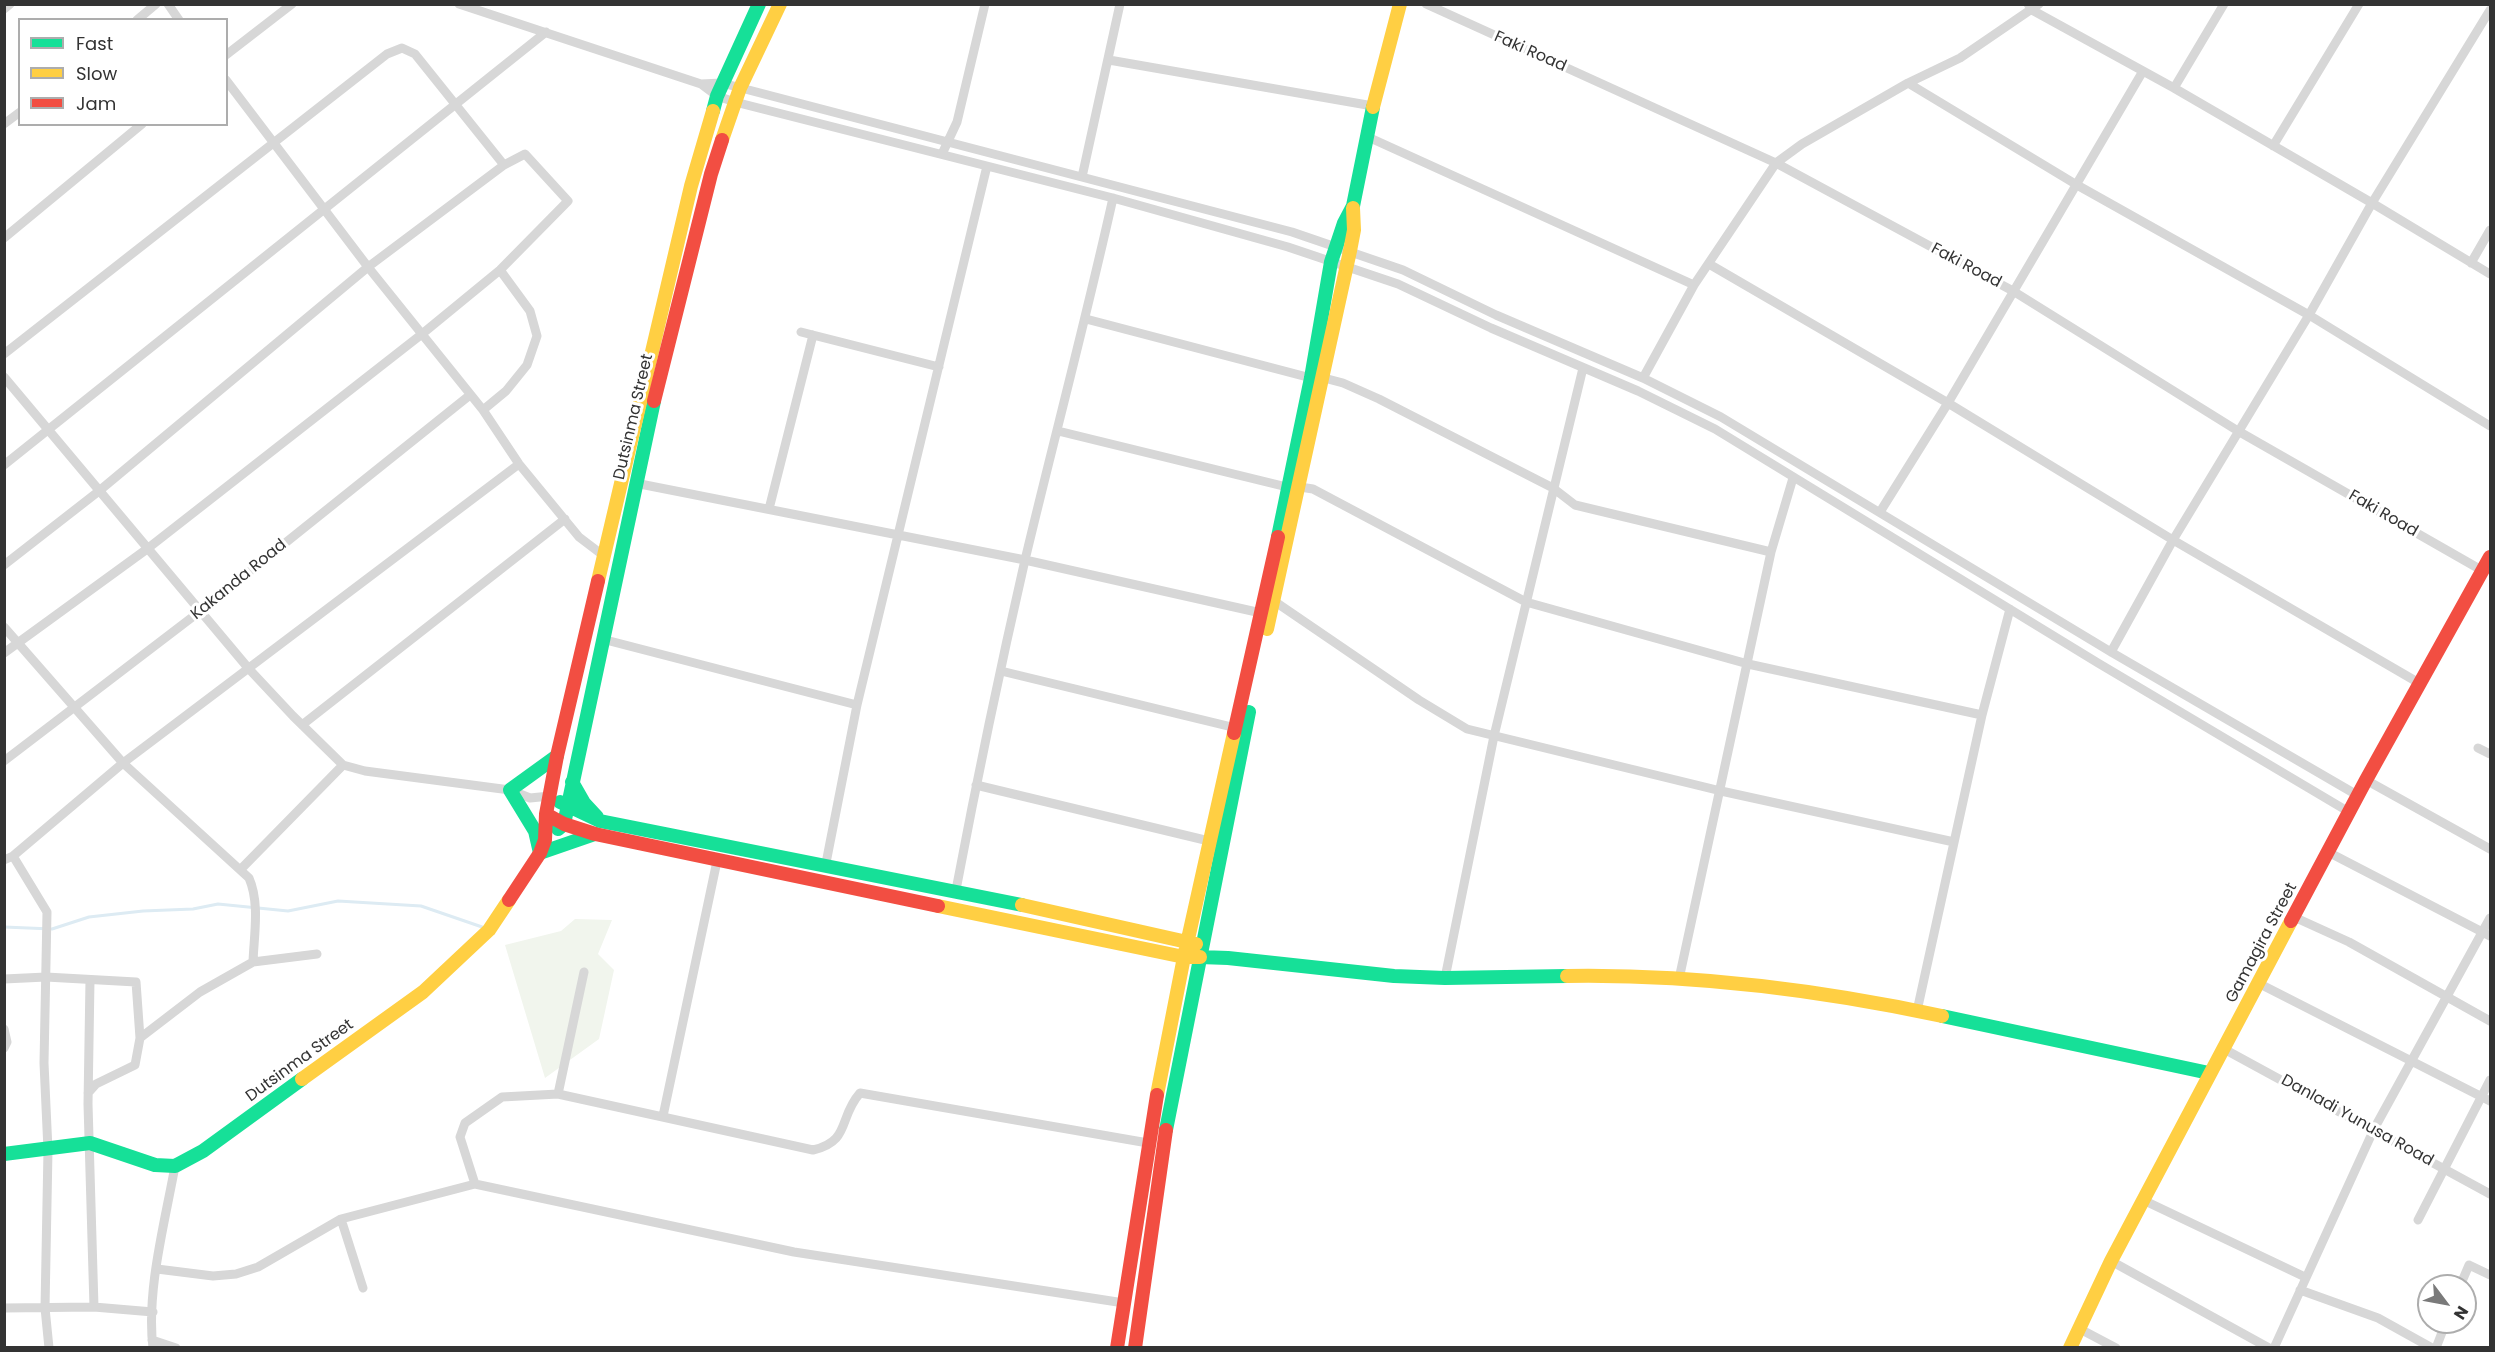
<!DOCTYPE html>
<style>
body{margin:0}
#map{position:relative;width:2495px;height:1352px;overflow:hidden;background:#fff;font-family:Poppins,sans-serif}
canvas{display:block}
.frame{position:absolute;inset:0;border:6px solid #333;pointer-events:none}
.legend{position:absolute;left:18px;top:18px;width:210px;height:108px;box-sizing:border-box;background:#fff;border:2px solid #adadad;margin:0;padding:8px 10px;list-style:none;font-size:18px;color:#333}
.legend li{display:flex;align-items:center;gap:12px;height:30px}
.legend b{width:30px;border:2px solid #adadad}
.north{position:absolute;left:2417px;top:1274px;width:60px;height:60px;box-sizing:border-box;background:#fff;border:2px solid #adadad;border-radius:50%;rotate:122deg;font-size:16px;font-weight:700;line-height:24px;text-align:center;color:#333}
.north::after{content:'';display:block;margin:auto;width:21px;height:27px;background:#7a7a7a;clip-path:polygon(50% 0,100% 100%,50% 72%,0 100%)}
</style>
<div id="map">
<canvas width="2495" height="1352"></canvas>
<div class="frame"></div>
<ul class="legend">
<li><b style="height:8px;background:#16e098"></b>Fast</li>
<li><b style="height:8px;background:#ffcf43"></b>Slow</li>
<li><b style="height:8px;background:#f24e42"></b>Jam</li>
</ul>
<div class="north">N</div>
</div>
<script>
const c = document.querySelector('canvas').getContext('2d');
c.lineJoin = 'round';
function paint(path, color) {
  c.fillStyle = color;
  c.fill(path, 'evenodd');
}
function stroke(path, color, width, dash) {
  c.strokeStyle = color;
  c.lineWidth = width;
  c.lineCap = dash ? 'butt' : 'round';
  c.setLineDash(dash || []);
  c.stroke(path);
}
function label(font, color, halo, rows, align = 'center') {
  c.font = font + ' Poppins,sans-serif';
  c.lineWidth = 6;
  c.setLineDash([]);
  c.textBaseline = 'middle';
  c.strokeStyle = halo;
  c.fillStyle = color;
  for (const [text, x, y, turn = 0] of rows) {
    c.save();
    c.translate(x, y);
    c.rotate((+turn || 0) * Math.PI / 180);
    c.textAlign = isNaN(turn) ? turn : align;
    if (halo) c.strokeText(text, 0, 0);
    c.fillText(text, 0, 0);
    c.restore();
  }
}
const green = new Path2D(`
 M 575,919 L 612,920 L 598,954 L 614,970 L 599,1039 L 545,1078 L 505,945 L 561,931 Z`);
const stream = new Path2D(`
 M 4,927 L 52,929 L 89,917 L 143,911 L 193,909 L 218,904 L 288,911 L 338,901 L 421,906 L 485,928`);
const street = new Path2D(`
 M 168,4 L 179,20
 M 459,4 L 701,84 L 717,96 L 735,102 L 1113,198 L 1288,247 L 1398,284 L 1491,328 L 1638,391 L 1715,429 L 2098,663 L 2349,812
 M 1426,4 L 1776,163 L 2013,291 L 2238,431 L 2483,571
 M 2028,4 L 2032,10 L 2174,88 L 2372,203 L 2490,274
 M 4,9 L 10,4
 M 137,20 L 156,4
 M 226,55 L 292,4
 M 1109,60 L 1373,106
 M 226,80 L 368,267 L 483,410 L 519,464 L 579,537 L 604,556
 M 1908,83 L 2077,185 L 2309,315 L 2490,426
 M 701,84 L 722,83 L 1292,232 L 1403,270 L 1496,315 L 1643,378 L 1721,417 L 2111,652 L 2357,795
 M 2174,88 L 2224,4
 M 4,124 L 20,112
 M 1368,137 L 1694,285
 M 2273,146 L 2359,4
 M 942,154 L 957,122 L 985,4
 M 1082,177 L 1120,4
 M 4,238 L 142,124
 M 2471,263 L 2490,230
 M 1709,264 L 1948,403 L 2173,540 L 2419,683
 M 1086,319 L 1311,378
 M 801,332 L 939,367
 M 4,354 L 387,54 L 402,48 L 415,54 L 504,165 L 525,154 L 568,201 L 500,270 L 422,334 L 147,549 L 4,653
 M 4,377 L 249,669 L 293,716 L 343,765 L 365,771 L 510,790 L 530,798 L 550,796
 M 1324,378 L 1343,383 L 1379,399 L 1553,488 L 1575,505 L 1771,552
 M 1643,378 L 1694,285 L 1776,163 L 1802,144 L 1908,83 L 1960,58 L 2039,4
 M 483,410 L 506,391 L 527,365 L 537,336 L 530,311 L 500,270
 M 1058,431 L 1287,487
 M 4,465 L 546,32
 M 635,483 L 1025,560 L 1261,613
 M 1300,487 L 1313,489 L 1526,602 L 1748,664 L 1982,715
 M 769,509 L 813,335
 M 1880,512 L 1948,403 L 2143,71
 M 4,565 L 99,491 L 368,267 L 504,165
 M 1274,601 L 1419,700 L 1467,729 L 1721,791 L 1954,842
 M 4,627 L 123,763 L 249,878 C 260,903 254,935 253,962
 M 602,639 L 857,705
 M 2111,652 L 2173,540 L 2309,315 L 2372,203 L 2490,10
 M 1001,671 L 1236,728
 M 302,725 L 565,519
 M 2478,748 L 2490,754
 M 4,761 L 199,612 L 470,395
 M 2366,780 L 2490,849
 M 976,785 L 1209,841
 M 2328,852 L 2490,936
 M 13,856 L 47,912 L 44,1063 L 48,1150 L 45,1308 L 49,1348
 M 4,860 L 13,856 L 123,763 L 519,464
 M 826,863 L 857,705 L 987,166
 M 241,869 L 343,765
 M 956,890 C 977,779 1000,669 1025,560 C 1054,439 1086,319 1113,198
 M 2294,917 L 2349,942 L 2490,1021
 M 1445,978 L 1494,736 L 1583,368
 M 4,979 L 46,977 L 136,982 L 140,1038 L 135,1065 L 96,1084 L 88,1093
 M 1679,979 L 1771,552 L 1793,478
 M 90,980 L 88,1104 L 94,1307
 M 2258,983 L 2490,1101
 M 1917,1011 L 1982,715 L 2010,609
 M 4,1029 L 7,1042 L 4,1048
 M 140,1038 L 200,992 L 253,962 L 317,954
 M 2224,1049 L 2490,1194
 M 558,1094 L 584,972
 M 663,1116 L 717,861
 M 475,1184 L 460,1137 L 465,1123 L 502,1097 L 558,1094 L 813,1150 C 851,1141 838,1118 860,1093 L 1148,1143
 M 2143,1200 L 2305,1277
 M 341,1219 L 363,1288
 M 2418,1220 L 2490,1080
 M 2111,1261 L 2269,1348
 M 157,1269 L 213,1276 L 236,1274 L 258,1267 L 341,1219 L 475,1184 L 794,1252 L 1124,1303
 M 2460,1286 L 2469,1265 L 2490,1275
 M 2300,1290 L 2378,1318 L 2432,1348
 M 4,1308 L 94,1307 L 153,1312
 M 2080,1329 L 2116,1348
 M 152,1340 L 176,1348
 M 153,1348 C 146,1291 165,1222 175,1166
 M 2274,1348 L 2374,1129 L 2490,918
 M 2436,1348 L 2446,1322`);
const fast = new Path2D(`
 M 713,111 L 717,96 L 759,4
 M 1278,537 L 1311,378 L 1331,262 L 1344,223 L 1353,206 L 1373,107
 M 557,756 L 510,790 L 535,831 L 540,853 L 595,834
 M 572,782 L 584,803 L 597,817
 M 560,802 L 600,821 L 1022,905
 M 558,829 L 564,824 L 654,401
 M 1200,957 L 1228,958 L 1394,976 L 1445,978 L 1567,976
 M 1942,1016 L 2209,1073
 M 1166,1130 L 1249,712
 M 4,1154 L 90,1143 L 155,1165 L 175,1166 L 203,1151 L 302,1079`);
const slow = new Path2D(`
 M 1373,107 L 1400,4
 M 722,140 L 740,88 L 780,4
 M 598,581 L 691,186 L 713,111
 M 1267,629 L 1350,251 L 1354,230 L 1353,208
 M 1022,905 L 1196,944
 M 938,906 L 1184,957 L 1200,957
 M 1567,976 C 1692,974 1820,990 1942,1016
 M 302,1079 L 423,992 L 489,930 L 509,900
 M 1157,1095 L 1184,957 L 1234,733
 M 2070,1348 L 2111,1261 L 2291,921`);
const jam = new Path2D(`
 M 654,401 L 711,174 L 722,140
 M 1234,733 L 1278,537
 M 546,814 L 564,824 L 595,834 L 938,906
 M 509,900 L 540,853 L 545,840 L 546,814 L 557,756 L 598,581
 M 2291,921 L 2366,780 L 2490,557
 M 1117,1348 L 1157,1095
 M 1135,1348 L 1166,1130`);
const streetNames = [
 ["Faki Road",1530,52,24],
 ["Faki Road",1966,266,28],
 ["Dutsinma Street",634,417,-77],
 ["Faki Road",2383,514,30],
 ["Kakanda Road",239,580,-39],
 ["Gamagira Street",2262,943,-62],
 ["Dutsinma Street",300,1061,-36],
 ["Danladi Yunusa Road",2357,1121,29]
];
paint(green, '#f1f5ed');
stroke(stream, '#ddebf3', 3);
stroke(street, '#d7d7d7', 9);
stroke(fast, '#16e098', 14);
stroke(slow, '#ffcf43', 14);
stroke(jam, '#f24e42', 14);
label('16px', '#333', '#fff', streetNames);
</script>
